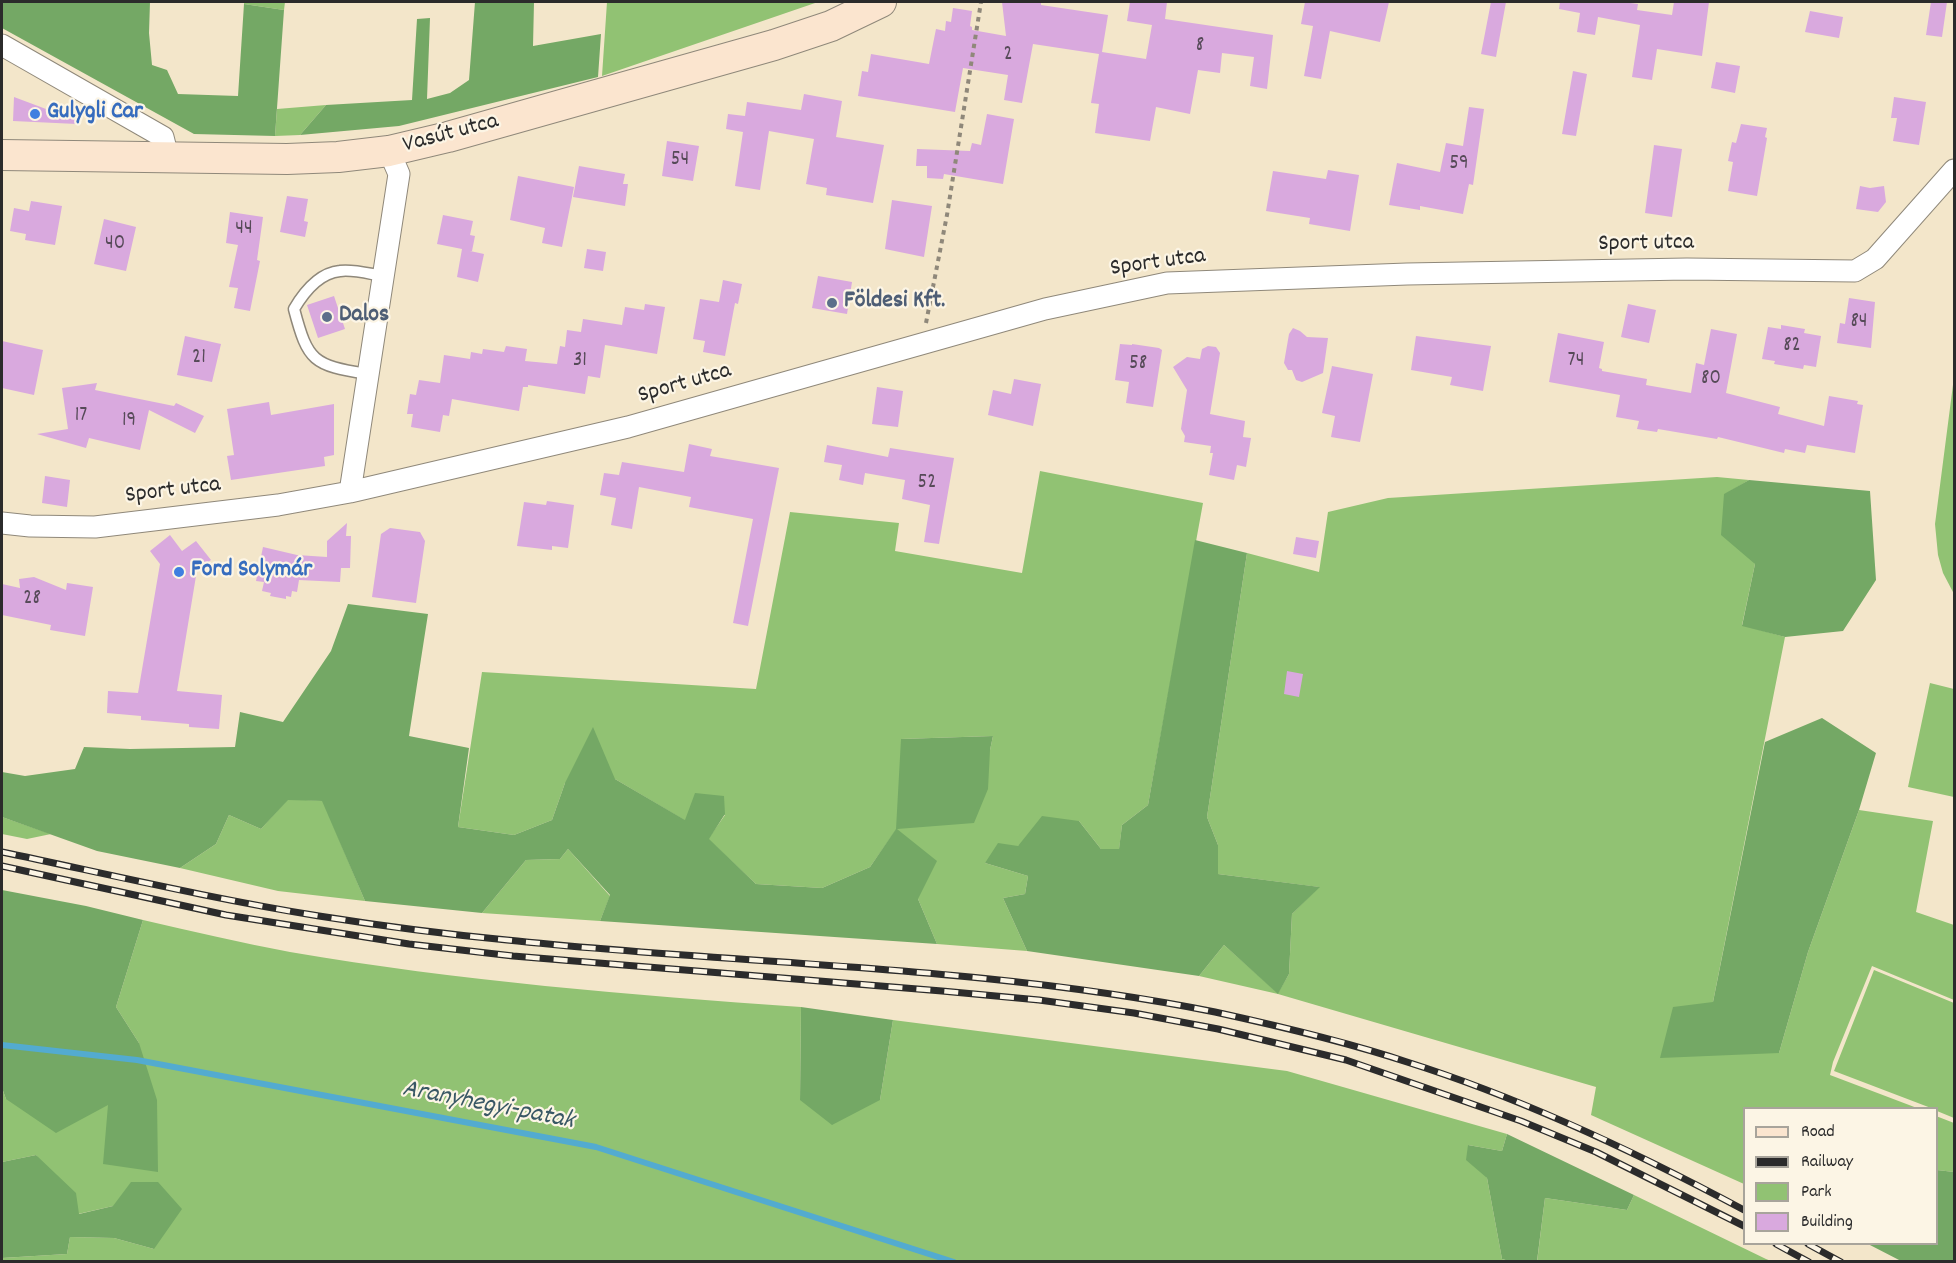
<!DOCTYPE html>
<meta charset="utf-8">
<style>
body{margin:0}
#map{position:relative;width:1956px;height:1263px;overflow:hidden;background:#f3e6ca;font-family:Dekko,sans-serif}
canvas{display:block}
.frame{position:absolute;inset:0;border:3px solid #2b2b2b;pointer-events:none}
.legend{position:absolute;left:1743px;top:1107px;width:195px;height:138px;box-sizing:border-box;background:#fcf5e5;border:2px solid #a8a49b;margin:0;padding:8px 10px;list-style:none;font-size:18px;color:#2b2b2b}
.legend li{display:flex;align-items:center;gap:12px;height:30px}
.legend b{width:30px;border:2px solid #a8a49b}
</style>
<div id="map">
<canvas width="1956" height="1263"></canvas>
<div class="frame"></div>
<ul class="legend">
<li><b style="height:8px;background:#fbe5cf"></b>Road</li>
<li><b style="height:8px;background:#2b2b2b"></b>Railway</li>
<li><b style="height:16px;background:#91c273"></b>Park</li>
<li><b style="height:16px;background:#d9a9de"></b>Building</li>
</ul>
</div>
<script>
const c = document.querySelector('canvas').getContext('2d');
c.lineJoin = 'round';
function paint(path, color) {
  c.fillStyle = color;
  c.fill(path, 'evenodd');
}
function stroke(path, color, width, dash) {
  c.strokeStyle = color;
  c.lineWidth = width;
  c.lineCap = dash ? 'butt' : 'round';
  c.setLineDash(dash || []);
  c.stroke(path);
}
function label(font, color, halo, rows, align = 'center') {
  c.font = font + ' Dekko,sans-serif';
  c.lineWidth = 4.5;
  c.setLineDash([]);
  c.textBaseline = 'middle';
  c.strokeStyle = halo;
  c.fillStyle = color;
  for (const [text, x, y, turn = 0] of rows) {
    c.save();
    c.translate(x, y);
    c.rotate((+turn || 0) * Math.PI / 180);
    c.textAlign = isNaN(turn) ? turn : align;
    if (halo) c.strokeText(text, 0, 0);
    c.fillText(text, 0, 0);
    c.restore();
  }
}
const green = new Path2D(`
 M 244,2 L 285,2 L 284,10 L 244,4 Z
 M 607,2 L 818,2 L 602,76 Z
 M 326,105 L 300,135 L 275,136 L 277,109 Z
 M 1954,377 L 1954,594 L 1943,573 L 1938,555 L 1935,524 Z
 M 1040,471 L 1203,503 L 1148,805 L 1122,825 L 1119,850 L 1101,849 L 1079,821 L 1018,846 L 985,863 L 1028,876 L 1025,894 L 1003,898 L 1027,951 L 937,944 L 918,899 L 896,830 L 870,867 L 822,888 L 756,884 L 708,839 L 725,815 L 686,821 L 615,779 L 565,783 L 552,820 L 514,835 L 458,827 L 482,672 L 756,689 L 790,512 L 899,523 L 895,551 L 1022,573 ZM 993,736 L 990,750 L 901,739 Z
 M 1717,477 L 1749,480 L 1724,495 L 1755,564 L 1742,625 L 1785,637 L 1713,1002 L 1779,1053 L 1808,952 L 1859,810 L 1933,821 L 1916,912 L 1954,925 L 1954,1000 L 1872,966 L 1833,1062 L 1830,1075 L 1917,1108 L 1744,1108 L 1744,1184 L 1591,1115 L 1596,1087 L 1278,994 L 1199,976 L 1224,945 L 1278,993 L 1289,974 L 1292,914 L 1319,887 L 1218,874 L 1218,845 L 1207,817 L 1247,553 L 1319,572 L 1328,512 L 1388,498 Z
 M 1930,683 L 1954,689 L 1954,797 L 1908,787 Z
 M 288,799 L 323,801 L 365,901 L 278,891 L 180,868 L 216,844 L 229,815 L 261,829 Z
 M 2,817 L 51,834 L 27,839 L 2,834 Z
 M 568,849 L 610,896 L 600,921 L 482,913 L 526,860 L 560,859 Z
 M 143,920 C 192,931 241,943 290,952 C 459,981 631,995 801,1007 L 800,1100 L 880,1100 L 893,1020 L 1287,1071 L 1507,1134 L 1502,1151 L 1468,1145 L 1487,1178 L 1502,1259 L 1509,1261 L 2,1261 L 2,1258 L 67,1254 L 70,1237 L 114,1238 L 154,1249 L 113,1206 L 78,1214 L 36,1155 L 2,1162 L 2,1088 L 6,1099 L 139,1043 L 116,1007 Z
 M 1874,970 L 1954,1003 L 1954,1118 L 1937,1111 L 1936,1108 L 1931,1108 L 1834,1071 Z
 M 1936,1116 L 1954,1123 L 1954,1172 L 1937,1170 Z
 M 1634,1195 L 1766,1259 L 1771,1261 L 1537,1262 L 1545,1198 L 1627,1210 Z`);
const forest = new Path2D(`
 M 2,2 L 150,2 L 149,33 L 152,65 L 167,70 L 178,94 L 238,96 L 244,4 L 284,10 L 275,136 L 194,134 L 2,28 Z
 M 475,2 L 534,2 L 533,46 L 601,34 L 598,77 L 399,126 L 300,135 L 326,105 L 412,100 L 417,19 L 430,18 L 427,99 L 450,93 L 469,80 Z
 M 1749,480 L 1870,491 L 1876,580 L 1843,631 L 1785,637 L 1742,626 L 1755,564 L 1721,535 L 1724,494 Z
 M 1195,540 L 1247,553 L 1207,817 L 1218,845 L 1218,874 L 1320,887 L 1292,914 L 1289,974 L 1278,994 L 1224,945 L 1199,976 L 1027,951 L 1003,898 L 1025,894 L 1028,876 L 985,863 L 998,843 L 1018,846 L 1042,816 L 1079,821 L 1101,849 L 1119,849 L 1122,825 L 1148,805 Z
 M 348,604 L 428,614 L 409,736 L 469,748 L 458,827 L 514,835 L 552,820 L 565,783 L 593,727 L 615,779 L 685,820 L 695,793 L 724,796 L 725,814 L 709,839 L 756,884 L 822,888 L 870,867 L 896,829 L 901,739 L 993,736 L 990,750 L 988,789 L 974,823 L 897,829 L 937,861 L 918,899 L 937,944 L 600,921 L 610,895 L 568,849 L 560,859 L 526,860 L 482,913 L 365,901 L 322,801 L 288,800 L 261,829 L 229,815 L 216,844 L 180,868 L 97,851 L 2,817 L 2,772 L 25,776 L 75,769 L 84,747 L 130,749 L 235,747 L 240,712 L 283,722 L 331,651 Z
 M 1822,718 L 1876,753 L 1859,810 L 1808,952 L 1779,1053 L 1660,1058 L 1673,1007 L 1713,1002 L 1765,742 Z
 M 2,890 L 86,906 L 143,920 L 116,1007 L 139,1043 L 157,1100 L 158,1172 L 103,1164 L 108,1105 L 56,1133 L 6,1099 L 2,1088 Z
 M 801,1007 L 893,1020 L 880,1100 L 832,1125 L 800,1100 Z
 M 1507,1134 L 1634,1195 L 1627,1210 L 1545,1198 L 1537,1261 L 1509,1261 L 1502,1259 L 1487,1178 L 1466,1160 L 1468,1145 L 1502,1151 Z
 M 36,1155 L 76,1193 L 79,1214 L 113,1206 L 131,1182 L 158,1182 L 182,1209 L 154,1249 L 114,1238 L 70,1237 L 67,1254 L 2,1258 L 2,1162 Z
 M 1937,1170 L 1954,1172 L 1954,1261 L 1901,1261 L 1868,1244 L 1936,1244 Z`);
const stream = new Path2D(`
 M 2,1045 L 137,1060 L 596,1147 L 954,1262`);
const building = new Path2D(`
 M 1002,2 L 1041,2 L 1041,5 L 1108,15 L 1102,52 L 1146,59 L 1152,25 L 1127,21 L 1130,2 L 1167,2 L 1165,19 L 1273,35 L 1267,89 L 1250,86 L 1254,57 L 1222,53 L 1220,73 L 1198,70 L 1190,114 L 1156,107 L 1150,141 L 1095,133 L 1099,104 L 1091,103 L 1099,54 L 1033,44 L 1022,103 L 1004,100 L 1008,75 L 963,68 L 955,112 L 858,96 L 862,71 L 868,72 L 871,54 L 929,64 L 936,29 L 945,31 L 946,21 L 951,22 L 953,8 L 972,11 L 970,26 L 972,27 L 972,30 L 1006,36 Z
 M 1305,2 L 1389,2 L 1380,42 L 1330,31 L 1321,79 L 1304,76 L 1313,26 L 1301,24 Z
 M 1491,2 L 1506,2 L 1496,57 L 1481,54 Z
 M 1560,2 L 1623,2 L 1638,4 L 1637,10 L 1672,15 L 1674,2 L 1709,2 L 1702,56 L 1657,49 L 1652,80 L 1632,77 L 1640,25 L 1598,17 L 1595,35 L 1577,32 L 1580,13 L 1559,9 Z
 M 1931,2 L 1947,2 L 1942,37 L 1926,35 Z
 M 1810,11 L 1843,17 L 1839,38 L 1805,32 Z
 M 1716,62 L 1740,66 L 1735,93 L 1711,88 Z
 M 1573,71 L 1587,74 L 1576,136 L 1562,134 Z
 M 804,94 L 842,101 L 836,137 L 884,145 L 873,203 L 826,195 L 827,188 L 806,184 L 814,139 L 769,131 L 760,190 L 735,186 L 743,132 L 726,129 L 728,114 L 745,116 L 747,102 L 801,110 Z
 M 14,97 L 78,121 L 77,124 L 13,121 Z
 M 1894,97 L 1926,102 L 1919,145 L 1893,141 L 1897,118 L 1891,118 Z
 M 1469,107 L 1484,109 L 1473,185 L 1469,184 L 1463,214 L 1420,206 L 1420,210 L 1389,205 L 1397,163 L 1440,172 L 1446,143 L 1463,146 Z
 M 987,114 L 1014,119 L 1003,184 L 944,174 L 943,179 L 927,178 L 927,166 L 916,166 L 917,149 L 970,151 L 972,143 L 981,145 Z
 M 1741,124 L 1767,128 L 1765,137 L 1767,138 L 1757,196 L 1728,191 L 1733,162 L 1728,161 L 1732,142 L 1736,143 Z
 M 667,141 L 699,146 L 693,181 L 662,176 Z
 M 1654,145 L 1682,149 L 1672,217 L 1645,213 Z
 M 579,166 L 625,174 L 623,184 L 628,184 L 625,206 L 573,197 Z
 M 1328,170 L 1359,175 L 1350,231 L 1309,224 L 1310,218 L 1266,211 L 1273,171 L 1326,179 Z
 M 518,176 L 574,187 L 562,247 L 542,243 L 545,228 L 510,220 Z
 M 1860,186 L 1870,188 L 1884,186 L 1886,202 L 1878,212 L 1856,209 Z
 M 287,196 L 308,199 L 304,221 L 308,222 L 305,237 L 280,232 Z
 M 892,200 L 932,206 L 924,257 L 885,249 Z
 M 31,201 L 62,206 L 55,245 L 25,240 L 26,234 L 10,231 L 14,208 L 29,211 Z
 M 230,212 L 263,217 L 257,260 L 260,261 L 250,311 L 234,308 L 238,288 L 229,287 L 238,245 L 226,243 Z
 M 443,215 L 473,221 L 470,235 L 475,236 L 472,251 L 470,251 L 484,254 L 478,282 L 457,277 L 462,249 L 437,244 Z
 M 104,219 L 136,227 L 126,271 L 94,264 Z
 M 587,249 L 606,252 L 603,271 L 584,268 Z
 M 818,276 L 852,282 L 847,314 L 812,308 Z
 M 723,280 L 742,284 L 738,304 L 735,303 L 725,356 L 703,352 L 705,341 L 693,339 L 700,299 L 719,302 Z
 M 334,296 L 345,329 L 318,338 L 307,305 Z
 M 1849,298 L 1875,302 L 1871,348 L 1837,343 L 1840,323 L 1845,324 Z
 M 645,304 L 665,307 L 657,354 L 605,345 L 600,378 L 588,376 L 585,394 L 528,385 L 528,387 L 523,387 L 519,411 L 452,399 L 449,416 L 443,415 L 440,432 L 411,427 L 413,414 L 407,414 L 410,394 L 416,395 L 419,380 L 440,383 L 444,355 L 470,359 L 471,352 L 482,354 L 483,349 L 504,352 L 506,346 L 527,349 L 525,361 L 557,364 L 560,346 L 565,347 L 567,330 L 581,332 L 583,319 L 622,325 L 625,307 L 644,310 Z
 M 1628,304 L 1656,310 L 1649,343 L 1621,337 Z
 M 1781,325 L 1805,329 L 1804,333 L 1821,336 L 1816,367 L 1804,365 L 1803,369 L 1774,364 L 1775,361 L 1762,359 L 1768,327 L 1781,329 Z
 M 1293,328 L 1300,331 L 1307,337 L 1328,338 L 1323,373 L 1302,382 L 1296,380 L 1292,370 L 1288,370 L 1284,363 L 1289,334 Z
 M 1711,329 L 1737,334 L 1726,393 L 1780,407 L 1778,414 L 1824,426 L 1829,396 L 1858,401 L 1857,404 L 1863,405 L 1855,453 L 1807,445 L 1805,453 L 1785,449 L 1784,453 L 1718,437 L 1717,439 L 1658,429 L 1657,432 L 1637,429 L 1639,421 L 1616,417 L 1620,395 L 1549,382 L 1558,333 L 1604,342 L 1599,368 L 1602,369 L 1602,371 L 1647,379 L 1646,385 L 1691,393 L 1696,363 L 1704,365 Z
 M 185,336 L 221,344 L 212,382 L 177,375 Z
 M 1416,336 L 1491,346 L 1483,391 L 1450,385 L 1452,377 L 1411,370 Z
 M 2,341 L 43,350 L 34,395 L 2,388 Z
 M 1120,344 L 1132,345 L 1132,344 L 1159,348 L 1162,350 L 1153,407 L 1126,403 L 1129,382 L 1115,380 Z
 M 1208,346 L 1216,347 L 1220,353 L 1210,414 L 1245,421 L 1243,437 L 1251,438 L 1246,467 L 1237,465 L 1234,480 L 1209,475 L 1213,453 L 1210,453 L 1211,446 L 1184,442 L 1185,436 L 1181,429 L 1187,390 L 1173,367 L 1187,357 L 1200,359 L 1202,349 Z
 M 1332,366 L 1373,374 L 1360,442 L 1331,437 L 1335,416 L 1322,413 Z
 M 1014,379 L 1041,384 L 1033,426 L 988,415 L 993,390 L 1011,394 Z
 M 97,383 L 95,390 L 174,406 L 176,403 L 204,416 L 195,433 L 149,410 L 140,450 L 89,438 L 86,448 L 37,434 L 68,429 L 62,388 Z
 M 877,387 L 903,391 L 898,427 L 872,424 Z
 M 269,402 L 271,415 L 334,404 L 334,455 L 324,457 L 325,466 L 231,480 L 227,456 L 234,455 L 227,409 Z
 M 689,444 L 712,449 L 710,456 L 779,468 L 748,626 L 733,623 L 753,519 L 689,507 L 691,497 L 639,487 L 632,529 L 611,525 L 616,498 L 600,495 L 604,473 L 619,475 L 622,462 L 684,472 Z
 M 827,445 L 888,457 L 890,448 L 954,458 L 939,544 L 924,542 L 930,505 L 902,499 L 905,480 L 865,473 L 863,485 L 839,480 L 842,465 L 824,462 Z
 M 45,476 L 70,480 L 67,507 L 42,503 Z
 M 547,501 L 574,505 L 568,548 L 552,546 L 552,550 L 517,546 L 524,502 L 546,505 Z
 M 347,523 L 346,536 L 351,536 L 350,568 L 341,568 L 340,582 L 299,580 L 297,592 L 292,591 L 291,597 L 286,596 L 286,599 L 270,596 L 271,593 L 262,591 L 264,582 L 256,581 L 263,547 L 297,555 L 327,557 L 327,541 Z
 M 390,528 L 420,532 L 425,541 L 416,603 L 372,597 L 381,534 Z
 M 170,535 L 182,551 L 196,541 L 211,560 L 197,570 L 177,691 L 222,695 L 219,729 L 189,727 L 189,724 L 141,720 L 141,716 L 107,713 L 108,691 L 138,693 L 160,564 L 150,551 Z
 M 1296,537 L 1319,541 L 1316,558 L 1293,554 Z
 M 34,577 L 66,590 L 67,583 L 93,587 L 85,636 L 50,630 L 51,625 L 2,615 L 2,584 L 20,588 L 19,579 Z
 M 1287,671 L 1303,674 L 1299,697 L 1284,694 Z`);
const path = new Path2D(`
 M 926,323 L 947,215 L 981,2`);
const lane = new Path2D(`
 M 367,374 C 313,365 308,362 294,309 C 304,292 319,273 340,271 C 353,269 370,274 383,276`);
const street = new Path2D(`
 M 2,45 L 163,137 L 168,157
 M 350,492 L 399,174 L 389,151
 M 2,523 L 30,526 L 95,527 L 278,505 L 350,492 L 628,427 L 1045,309 L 1167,283 L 1407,274 L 1687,269 L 1855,271 L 1875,259 L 1954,170`);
const secondary = new Path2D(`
 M 2,155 L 287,159 L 338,157 L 389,151 L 448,137 L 774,45 L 831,26 L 881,2`);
const rail = new Path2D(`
 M 2,852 C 107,874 213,899 319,916 C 382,926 444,934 507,940 C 743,965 982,965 1215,1012 C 1279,1026 1344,1041 1407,1062 C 1524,1099 1636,1152 1744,1210
 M 2,866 L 226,915 L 409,944 L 513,956 L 942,991 L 1039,1000 L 1134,1013 L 1218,1029 L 1346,1060 L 1521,1121 L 1596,1152 L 1744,1226
 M 1776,1244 L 1809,1262
 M 1808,1244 L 1841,1262`);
const markers = [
 [35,114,6,"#3f7fe0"],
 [832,303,6,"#5c6f8a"],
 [327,317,6,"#5c6f8a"],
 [179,572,6,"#3f7fe0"]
];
const numberNames = [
 ["8",1200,47],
 ["2",1008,56],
 ["54",680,161],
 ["59",1459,165],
 ["44",244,230],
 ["40",115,245],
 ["84",1859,323],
 ["82",1792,347],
 ["21",199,359],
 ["31",580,362],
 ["74",1576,362],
 ["58",1138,365],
 ["80",1711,380],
 ["17",81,417],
 ["19",129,422],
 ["52",927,484],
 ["28",32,600]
];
const shopNames = [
 ["Gulygli Car",47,114],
 ["Ford Solymár",191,572]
];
const streetNames = [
 ["Vasút utca",451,135,-15],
 ["Sport utca",1646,245,-1],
 ["Sport utca",1158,264,-8],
 ["Sport utca",685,385,-16],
 ["Sport utca",173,492,-7]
];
const serviceNames = [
 ["Földesi Kft.",844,303],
 ["Dalos",339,317]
];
const waterNames = [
 ["Aranyhegyi-patak",488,1107,11]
];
paint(green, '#91c273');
paint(forest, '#74a865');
stroke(stream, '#53abd0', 6);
paint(building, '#d9a9de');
stroke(lane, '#8f887a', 13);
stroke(street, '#8f887a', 23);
stroke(secondary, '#8f887a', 32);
stroke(path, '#8f887a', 4, [4.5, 4.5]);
stroke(lane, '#fff', 10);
stroke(street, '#fff', 21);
stroke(secondary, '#fbe5cf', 30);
stroke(rail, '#2b2b2b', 7);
stroke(rail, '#fcf5e5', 4.5, [14]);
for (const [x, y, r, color] of markers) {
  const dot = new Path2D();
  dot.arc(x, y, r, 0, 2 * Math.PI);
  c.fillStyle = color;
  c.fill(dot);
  stroke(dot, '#fcf5e5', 2);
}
label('21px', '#564a58', null, numberNames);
label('bold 24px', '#366cbe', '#fcf5e5', shopNames, 'left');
label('24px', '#2b2b2b', '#fcf5e5', streetNames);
label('bold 24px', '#4e5e75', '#fcf5e5', serviceNames, 'left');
label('italic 26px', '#395865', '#fcf5e5', waterNames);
</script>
